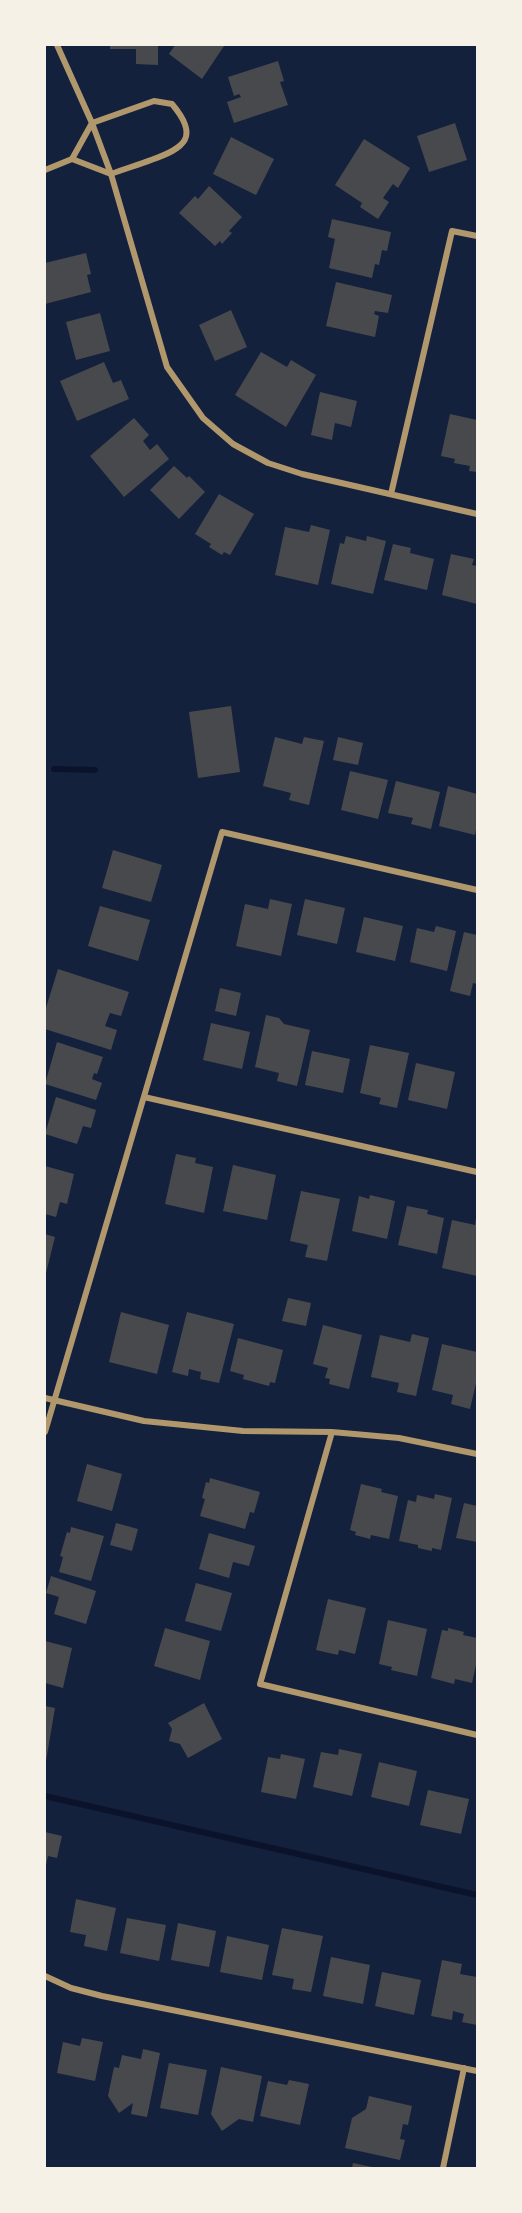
<!DOCTYPE html>
<style>
body{margin:0}
#map{position:relative;width:522px;height:2213px;overflow:hidden;background:#14213d;font-family:Georgia,serif}
canvas{display:block}
.frame{position:absolute;inset:0;border:46px solid #f6f1e7;pointer-events:none}
</style>
<div id="map">
<canvas width="522" height="2213"></canvas>
<div class="frame"></div>
</div>
<script>
const c = document.querySelector('canvas').getContext('2d');
c.lineJoin = 'round';
function stroke(path, color, width, dash) {
  c.strokeStyle = color;
  c.lineWidth = width;
  c.lineCap = dash ? 'butt' : 'round';
  c.setLineDash(dash || []);
  c.stroke(path);
}
function paint(path, color) {
  c.fillStyle = color;
  c.fill(path, 'evenodd');
}
const stream = new Path2D(`
 M 54,769 L 95,770
 M 45,1796 L 477,1895`);
const building = new Path2D(`
 M 110,45 L 158,45 L 158,65 L 136,64 L 136,49 L 110,49 Z
 M 175,45 L 223,45 L 224,46 L 202,79 L 169,54 Z
 M 278,61 L 284,81 L 280,82 L 288,105 L 234,123 L 227,102 L 241,97 L 239,94 L 234,96 L 228,77 Z
 M 455,123 L 467,160 L 429,172 L 417,136 Z
 M 231,137 L 274,159 L 256,195 L 213,174 Z
 M 364,139 L 410,168 L 398,188 L 393,184 L 383,198 L 389,202 L 378,219 L 360,207 L 362,203 L 335,185 Z
 M 209,186 L 242,217 L 229,231 L 232,233 L 222,244 L 220,241 L 215,246 L 179,213 L 195,196 L 198,199 Z
 M 332,219 L 391,232 L 387,251 L 382,250 L 379,265 L 375,264 L 372,278 L 329,268 L 335,239 L 328,237 Z
 M 86,253 L 91,274 L 87,275 L 91,292 L 45,304 L 45,263 Z
 M 336,282 L 392,295 L 388,313 L 375,311 L 374,314 L 379,316 L 375,337 L 326,326 Z
 M 231,310 L 247,347 L 215,361 L 199,325 Z
 M 100,313 L 110,351 L 76,360 L 66,322 Z
 M 261,352 L 287,367 L 291,360 L 316,375 L 286,427 L 235,395 Z
 M 104,362 L 113,383 L 121,380 L 129,399 L 77,421 L 60,381 Z
 M 320,392 L 357,401 L 351,427 L 335,423 L 332,440 L 311,435 Z
 M 450,414 L 477,420 L 477,472 L 469,471 L 470,466 L 454,463 L 455,459 L 441,456 Z
 M 134,418 L 149,435 L 143,441 L 150,450 L 157,444 L 169,459 L 124,497 L 90,456 Z
 M 174,466 L 187,478 L 189,476 L 205,492 L 179,519 L 150,490 Z
 M 219,494 L 254,514 L 230,555 L 224,552 L 222,555 L 209,547 L 211,544 L 195,534 Z
 M 311,525 L 330,530 L 318,585 L 275,575 L 285,527 L 309,532 Z
 M 346,536 L 366,541 L 367,536 L 386,541 L 373,594 L 331,584 L 340,543 L 344,544 Z
 M 393,544 L 411,548 L 410,553 L 434,559 L 427,590 L 384,580 Z
 M 451,554 L 474,559 L 472,565 L 477,566 L 477,604 L 442,595 Z
 M 231,706 L 240,772 L 198,778 L 189,712 Z
 M 275,737 L 302,744 L 304,737 L 324,741 L 309,805 L 289,800 L 291,793 L 263,786 Z
 M 338,737 L 363,743 L 358,765 L 333,760 Z
 M 350,771 L 388,780 L 378,819 L 341,810 Z
 M 396,781 L 440,792 L 431,829 L 411,824 L 413,818 L 388,813 Z
 M 448,786 L 477,794 L 477,824 L 475,835 L 439,826 Z
 M 113,850 L 162,865 L 151,902 L 102,888 Z
 M 270,899 L 292,904 L 281,956 L 236,946 L 245,904 L 268,909 Z
 M 305,899 L 345,908 L 337,944 L 297,935 Z
 M 100,906 L 150,920 L 138,961 L 88,946 Z
 M 364,917 L 403,926 L 395,961 L 356,952 Z
 M 436,926 L 456,931 L 447,971 L 410,962 L 417,928 L 434,932 Z
 M 464,932 L 477,935 L 477,984 L 473,983 L 470,996 L 450,991 Z
 M 58,969 L 129,992 L 121,1016 L 110,1013 L 105,1026 L 117,1030 L 111,1050 L 45,1029 L 45,1011 Z
 M 220,988 L 241,993 L 236,1016 L 215,1011 Z
 M 266,1015 L 279,1018 L 284,1024 L 310,1030 L 297,1086 L 277,1081 L 279,1073 L 255,1067 Z
 M 211,1023 L 250,1032 L 242,1069 L 203,1060 Z
 M 57,1042 L 103,1057 L 97,1074 L 94,1073 L 92,1079 L 102,1083 L 96,1100 L 45,1084 Z
 M 370,1045 L 409,1053 L 397,1108 L 379,1104 L 381,1098 L 360,1093 Z
 M 312,1051 L 350,1059 L 343,1093 L 305,1085 Z
 M 416,1063 L 455,1072 L 447,1109 L 408,1100 Z
 M 56,1097 L 96,1110 L 91,1128 L 83,1126 L 77,1144 L 45,1134 Z
 M 176,1154 L 196,1158 L 195,1163 L 213,1167 L 204,1213 L 165,1204 Z
 M 233,1165 L 276,1175 L 267,1220 L 223,1211 Z
 M 45,1166 L 74,1174 L 67,1204 L 60,1202 L 56,1217 L 45,1214 Z
 M 301,1191 L 340,1199 L 327,1261 L 305,1257 L 308,1245 L 290,1241 Z
 M 370,1195 L 395,1201 L 387,1239 L 352,1231 L 359,1196 L 369,1199 Z
 M 407,1206 L 428,1210 L 427,1214 L 444,1218 L 437,1254 L 398,1245 Z
 M 476,1218 L 477,1276 L 442,1268 L 452,1220 L 475,1225 Z
 M 45,1234 L 55,1237 L 46,1273 L 45,1273 Z
 M 288,1298 L 311,1303 L 306,1326 L 282,1321 Z
 M 121,1312 L 169,1325 L 157,1374 L 109,1362 Z
 M 187,1312 L 234,1324 L 219,1383 L 200,1379 L 201,1372 L 189,1369 L 188,1376 L 172,1372 Z
 M 323,1325 L 362,1335 L 349,1389 L 329,1384 L 330,1379 L 325,1378 L 328,1368 L 313,1364 Z
 M 412,1334 L 429,1338 L 416,1396 L 397,1392 L 399,1383 L 371,1377 L 380,1335 L 410,1342 Z
 M 238,1338 L 283,1350 L 275,1383 L 270,1382 L 269,1386 L 243,1379 L 244,1375 L 230,1371 Z
 M 442,1344 L 477,1352 L 477,1379 L 470,1409 L 451,1404 L 453,1395 L 432,1390 Z
 M 87,1464 L 122,1474 L 112,1511 L 77,1501 Z
 M 210,1478 L 260,1492 L 254,1513 L 250,1512 L 245,1529 L 200,1516 L 205,1499 L 202,1498 L 206,1482 L 209,1483 Z
 M 361,1484 L 382,1489 L 381,1492 L 398,1496 L 389,1539 L 371,1535 L 370,1539 L 355,1535 L 356,1532 L 350,1530 Z
 M 435,1494 L 452,1498 L 441,1550 L 432,1548 L 432,1551 L 418,1548 L 418,1545 L 399,1541 L 408,1500 L 416,1502 L 417,1495 L 434,1499 Z
 M 464,1503 L 477,1506 L 477,1542 L 456,1538 Z
 M 116,1523 L 138,1529 L 132,1551 L 110,1545 Z
 M 71,1527 L 104,1536 L 91,1581 L 59,1572 L 63,1557 L 60,1556 L 67,1532 L 70,1533 Z
 M 209,1533 L 255,1546 L 249,1566 L 233,1562 L 229,1578 L 199,1569 Z
 M 51,1576 L 96,1591 L 86,1624 L 54,1614 L 59,1597 L 46,1593 Z
 M 196,1583 L 232,1593 L 221,1631 L 185,1621 Z
 M 328,1599 L 366,1608 L 355,1654 L 339,1650 L 338,1655 L 316,1650 Z
 M 388,1620 L 427,1629 L 417,1676 L 391,1670 L 392,1667 L 379,1664 Z
 M 165,1628 L 210,1641 L 200,1680 L 154,1666 Z
 M 448,1628 L 464,1632 L 463,1635 L 477,1638 L 477,1660 L 472,1683 L 455,1679 L 454,1684 L 431,1678 L 442,1630 L 448,1631 Z
 M 45,1641 L 72,1648 L 63,1688 L 45,1683 Z
 M 204,1703 L 222,1739 L 188,1758 L 180,1744 L 169,1741 L 172,1729 L 168,1723 Z
 M 45,1706 L 55,1708 L 46,1761 L 45,1761 Z
 M 339,1749 L 362,1754 L 352,1796 L 313,1787 L 321,1752 L 338,1755 Z
 M 281,1754 L 305,1759 L 296,1799 L 261,1792 L 268,1757 L 280,1759 Z
 M 379,1762 L 417,1771 L 409,1806 L 371,1797 Z
 M 428,1790 L 469,1799 L 461,1834 L 420,1825 Z
 M 45,1832 L 62,1836 L 57,1858 L 48,1856 L 46,1865 Z
 M 76,1899 L 116,1908 L 107,1951 L 84,1946 L 86,1935 L 70,1932 Z
 M 127,1918 L 166,1925 L 159,1961 L 120,1953 Z
 M 178,1923 L 216,1931 L 209,1967 L 171,1960 Z
 M 282,1928 L 323,1936 L 311,1992 L 292,1989 L 294,1979 L 272,1975 Z
 M 227,1936 L 269,1945 L 262,1980 L 220,1972 Z
 M 331,1957 L 370,1965 L 363,2004 L 323,1996 Z
 M 442,1960 L 462,1964 L 460,1974 L 477,1977 L 477,2025 L 462,2022 L 464,2014 L 453,2011 L 452,2020 L 431,2016 Z
 M 382,1972 L 421,1980 L 414,2015 L 375,2006 Z
 M 82,2038 L 103,2042 L 95,2081 L 57,2073 L 63,2042 L 80,2046 Z
 M 143,2049 L 160,2053 L 147,2117 L 131,2114 L 133,2103 L 119,2113 L 108,2096 L 114,2067 L 119,2068 L 122,2055 L 141,2059 Z
 M 169,2063 L 207,2070 L 198,2115 L 160,2108 Z
 M 221,2067 L 262,2076 L 253,2122 L 239,2119 L 222,2131 L 211,2114 Z
 M 289,2080 L 309,2084 L 300,2125 L 260,2116 L 268,2081 L 287,2085 Z
 M 369,2096 L 412,2106 L 408,2125 L 403,2124 L 400,2139 L 405,2140 L 400,2160 L 345,2148 L 352,2118 L 366,2109 Z
 M 353,2163 L 372,2167 L 372,2168 L 352,2168 Z`);
const minor = new Path2D(`
 M 57,45 L 92,123 L 111,174 L 167,367 L 203,418 L 233,444 L 268,463 L 302,474 L 477,514
 M 45,170 L 72,159 L 92,123 L 154,101 L 172,104 C 200,137 185,148 151,160 C 138,165 124,169 111,174 L 72,159
 M 391,494 L 452,231 L 477,236
 M 144,1097 L 477,1172
 M 45,1398 L 144,1421 L 243,1431 L 332,1432 L 399,1438 L 477,1454
 M 45,1432 L 222,832 L 477,890
 M 332,1432 L 260,1684 L 477,1735
 M 45,1976 L 71,1988 L 102,1996 L 477,2071
 M 443,2168 L 464,2068`);
stroke(stream, '#0b132b', 6);
paint(building, '#48494c');
stroke(minor, '#b1986c', 6);
</script>
